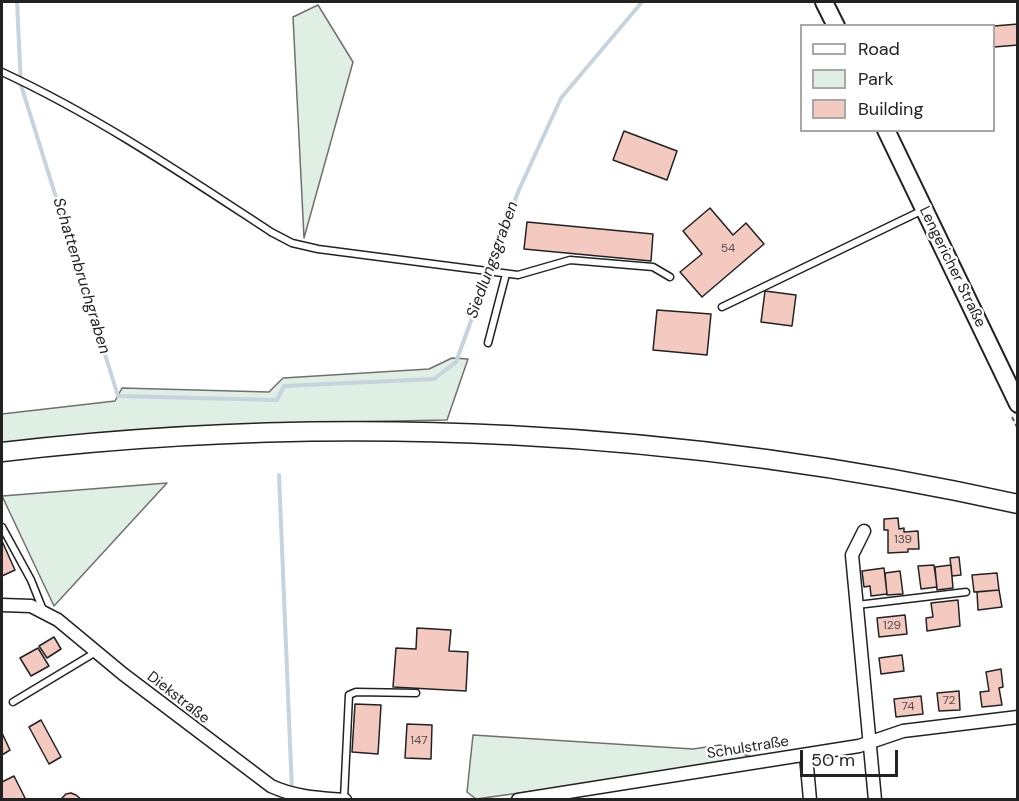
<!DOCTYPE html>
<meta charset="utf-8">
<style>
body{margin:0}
#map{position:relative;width:1019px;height:801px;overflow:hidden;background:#fff;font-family:"DM Sans",sans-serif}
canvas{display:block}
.frame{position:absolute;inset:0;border:3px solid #222;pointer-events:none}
.legend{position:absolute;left:800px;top:24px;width:195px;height:108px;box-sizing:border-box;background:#fff;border:2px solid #a7a7a7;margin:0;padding:8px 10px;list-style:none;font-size:18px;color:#222}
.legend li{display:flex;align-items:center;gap:12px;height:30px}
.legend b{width:30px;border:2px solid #a7a7a7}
.scale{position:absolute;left:800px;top:750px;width:98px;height:27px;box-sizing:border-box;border:3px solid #222;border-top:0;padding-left:8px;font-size:18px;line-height:21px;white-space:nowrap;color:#222;-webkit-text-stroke:4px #fff;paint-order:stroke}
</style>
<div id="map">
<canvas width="1019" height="801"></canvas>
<div class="frame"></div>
<ul class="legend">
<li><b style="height:8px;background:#fff"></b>Road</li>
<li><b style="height:16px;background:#e0efe3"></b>Park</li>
<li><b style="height:16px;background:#f3c9c0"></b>Building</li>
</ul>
<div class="scale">50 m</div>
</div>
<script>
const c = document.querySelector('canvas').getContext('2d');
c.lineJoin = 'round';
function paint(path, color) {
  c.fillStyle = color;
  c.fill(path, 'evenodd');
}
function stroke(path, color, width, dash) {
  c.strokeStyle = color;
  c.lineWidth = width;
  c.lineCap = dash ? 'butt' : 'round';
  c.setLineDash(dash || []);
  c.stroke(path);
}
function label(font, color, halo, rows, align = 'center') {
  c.font = font + ' "DM Sans",sans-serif';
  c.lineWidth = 4.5;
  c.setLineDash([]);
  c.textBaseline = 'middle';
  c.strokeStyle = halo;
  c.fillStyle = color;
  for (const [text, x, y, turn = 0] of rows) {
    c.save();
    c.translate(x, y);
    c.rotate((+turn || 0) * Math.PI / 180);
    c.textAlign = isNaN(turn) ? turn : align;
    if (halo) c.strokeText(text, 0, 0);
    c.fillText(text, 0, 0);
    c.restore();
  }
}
const green = new Path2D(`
 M 318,5 L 353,62 L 304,238 L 293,17 Z
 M 452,358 L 468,359 L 447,420 L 293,423 L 2,447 L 2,414 L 115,401 L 122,388 L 269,392 L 283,378 L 429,369 Z
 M 167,483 L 54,606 L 2,496 Z
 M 473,735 L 693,749 L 720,745 L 759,760 L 476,799 L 467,792 Z`);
const stream = new Path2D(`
 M 17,2 L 21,85 L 118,396 L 277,400 L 284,386 L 434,379 L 456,362 L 518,192 L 561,98 L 642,2
 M 279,475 L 292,792`);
const building = new Path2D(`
 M 1018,24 L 1018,45 L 994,47 L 994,26 Z
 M 624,131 L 677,151 L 667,180 L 613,160 Z
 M 710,208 L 733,235 L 746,223 L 764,244 L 702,297 L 680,272 L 702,254 L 683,231 Z
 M 527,222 L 653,234 L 651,261 L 524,249 Z
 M 765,291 L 796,295 L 792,326 L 761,322 Z
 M 657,310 L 711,314 L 707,355 L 653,350 Z
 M 898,518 L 899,529 L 904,528 L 904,532 L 918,531 L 919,549 L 908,549 L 908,552 L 888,553 L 888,530 L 884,530 L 884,519 Z
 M 2,541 L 15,570 L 2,576 Z
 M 959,557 L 961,575 L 952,576 L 950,558 Z
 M 934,565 L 937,587 L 921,589 L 918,566 Z
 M 951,565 L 953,588 L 937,590 L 935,567 Z
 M 884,568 L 887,594 L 871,596 L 870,586 L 864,587 L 862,571 Z
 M 900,571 L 903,594 L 887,595 L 885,573 Z
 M 997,573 L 999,590 L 974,592 L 972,575 Z
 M 999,590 L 1002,607 L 978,610 L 977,592 Z
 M 958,600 L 960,626 L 927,631 L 926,618 L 933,617 L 931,603 Z
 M 905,615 L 907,634 L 879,637 L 877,618 Z
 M 417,628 L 451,630 L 449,651 L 468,652 L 466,691 L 393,687 L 396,648 L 416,649 Z
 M 54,637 L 61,649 L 47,658 L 39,646 Z
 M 38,648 L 49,666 L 31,676 L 20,658 Z
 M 902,655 L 904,671 L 881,674 L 879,658 Z
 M 1001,669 L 1003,687 L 999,688 L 1002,705 L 982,707 L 980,692 L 989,691 L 986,672 Z
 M 959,691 L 960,710 L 939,711 L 937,693 Z
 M 921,696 L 923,714 L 896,717 L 894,699 Z
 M 355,704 L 381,705 L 378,754 L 352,752 Z
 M 41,720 L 61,757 L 49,764 L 29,727 Z
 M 407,724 L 432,725 L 431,759 L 405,758 Z
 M 2,733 L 10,750 L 2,755 Z
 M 14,776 L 26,800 L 2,800 L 2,782 Z
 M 71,793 L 76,795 L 82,800 L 60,800 L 66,794 Z`);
const path = new Path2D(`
 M 1012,417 L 1018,429`);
const service = new Path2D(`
 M 2,72 C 97,116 184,175 271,232 L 292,243 L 318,249 L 518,275 L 570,260 L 653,267 L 670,277
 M 722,307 L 923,210
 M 488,343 L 506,274
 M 2,527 L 31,580 L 43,610
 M 857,605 L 966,592
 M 13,702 L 96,652
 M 344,799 L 349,695 L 356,692 L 416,693`);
const minor = new Path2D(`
 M 864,531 L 852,555 L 875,800
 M 2,605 L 31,606 L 58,620 L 123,674 L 271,786 C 294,797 320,798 345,800
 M 806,755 L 810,800
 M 518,800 L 859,746 L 903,731 L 1018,717`);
const secondary = new Path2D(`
 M 824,2 L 836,26
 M 886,130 L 1018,404`);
const primary = new Path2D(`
 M 2,452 C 341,412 684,430 1018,504`);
const numberNames = [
 ["54",728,249],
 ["139",903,540],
 ["129",892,626],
 ["72",949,701],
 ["74",908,707],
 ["147",419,741]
];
const streetNames = [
 ["Lengericher Straße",952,267,64],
 ["Diekstraße",178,698,38],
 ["Schulstraße",748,748,-9]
];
const waterNames = [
 ["Siedlungsgraben",493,260,-70],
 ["Schattenbruchgraben",81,276,73]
];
paint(green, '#e0efe3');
stroke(green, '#6f6f6f', 1.5);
stroke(stream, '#c7d3dd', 4);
paint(building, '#f3c9c0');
stroke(building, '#222', 1.5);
stroke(service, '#222', 9);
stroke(minor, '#222', 15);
stroke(secondary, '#222', 20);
stroke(primary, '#222', 21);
stroke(path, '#646464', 2, [4.5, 3]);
stroke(service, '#fff', 6);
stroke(minor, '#fff', 12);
stroke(secondary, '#fff', 16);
stroke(primary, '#fff', 18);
label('12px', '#564c4a', null, numberNames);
label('15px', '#222', '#fff', streetNames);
label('italic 16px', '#222', '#fff', waterNames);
</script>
